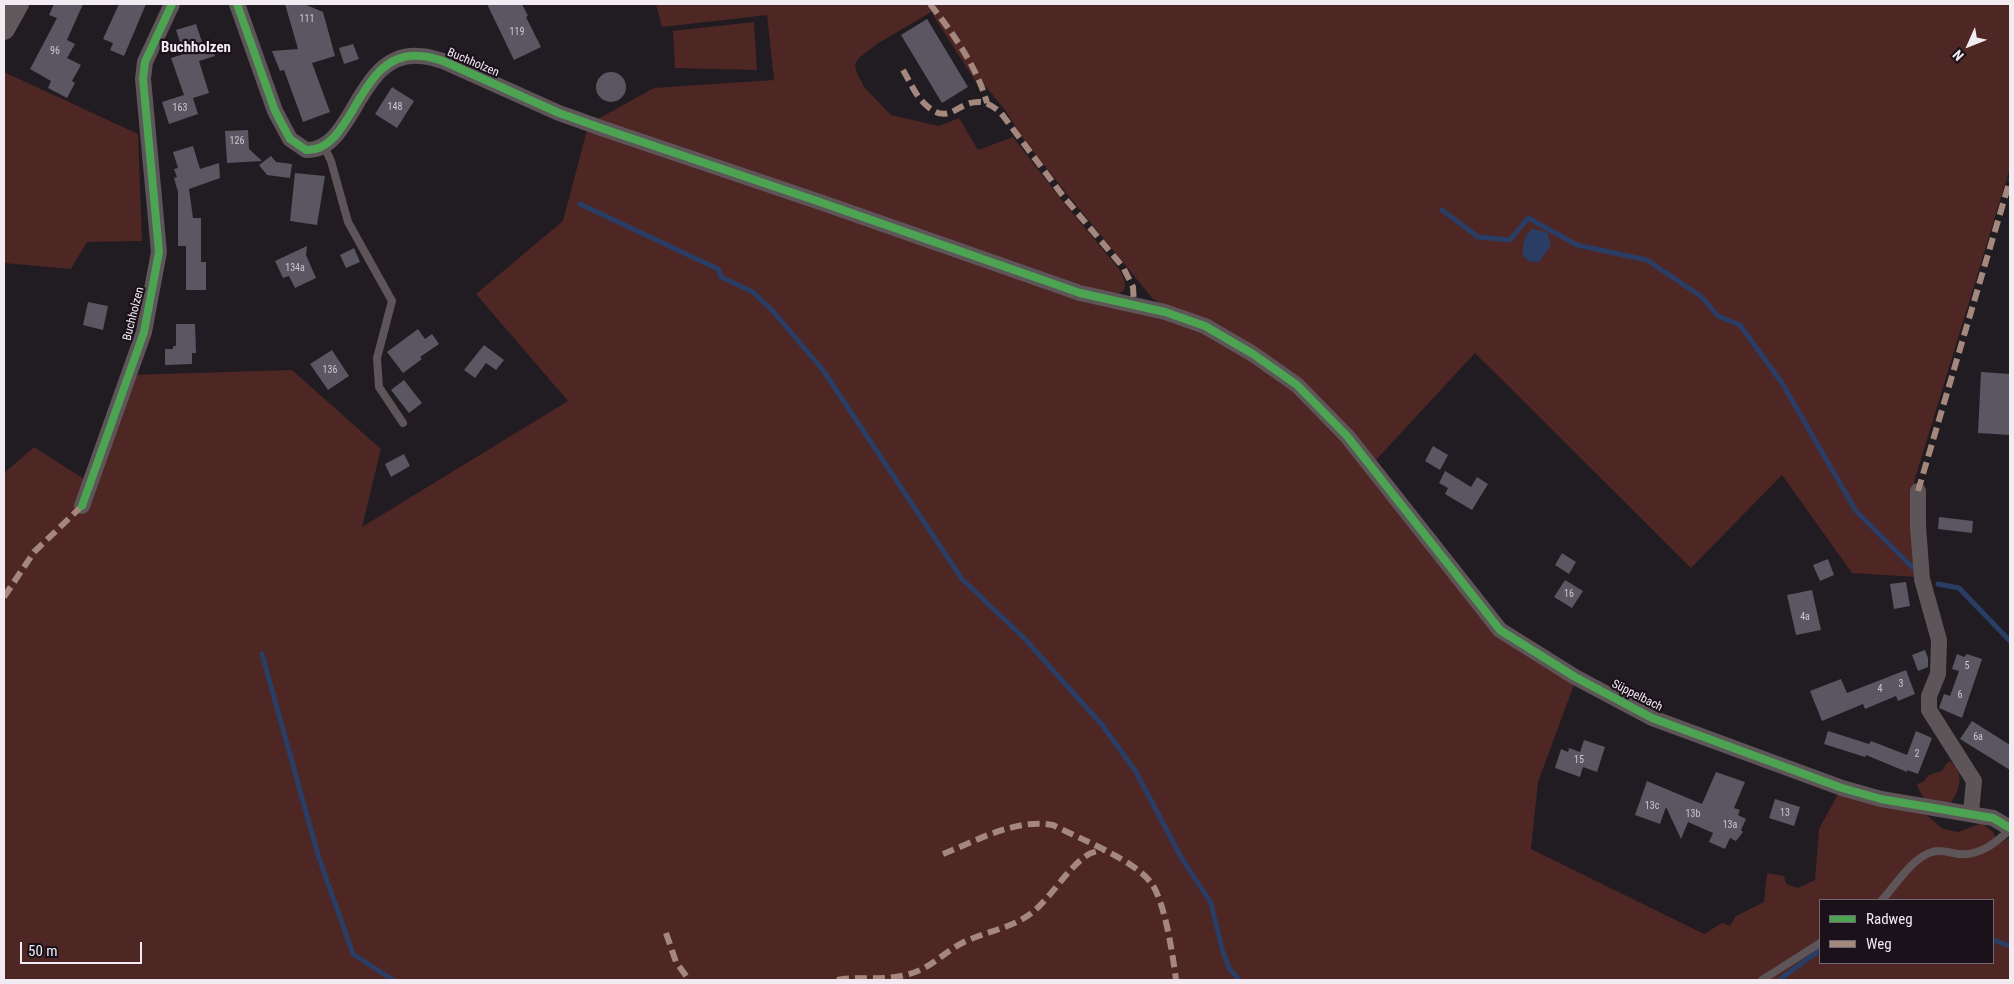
<!DOCTYPE html>
<meta charset="utf-8">
<style>
body{margin:0}
#map{position:relative;width:2014px;height:984px;overflow:hidden;background:#211c22;font-family:"Roboto Condensed",sans-serif}
canvas{display:block}
.frame{position:absolute;inset:0;border:5px solid #f2ebf2;pointer-events:none}
.legend{position:absolute;left:1819px;top:899px;width:175px;height:65px;box-sizing:border-box;background:#1a111b;border:1px solid #706871;margin:0;padding:6px 9px;list-style:none;font-size:15px;color:#f2ebf2}
.legend li{display:flex;align-items:center;gap:10px;height:25px}
.legend b{width:25px;border:1px solid #706871}
.north{position:absolute;left:1944px;top:20px;width:50px;height:50px;-webkit-text-stroke:4px #1a111b;paint-order:stroke;rotate:226deg;font-size:14px;font-weight:700;line-height:20px;text-align:center;color:#f2ebf2}
.north::after{content:'';display:block;margin:auto;width:18px;height:22px;background:#f2ebf2;clip-path:polygon(50% 0,100% 100%,50% 72%,0 100%)}
.scale{position:absolute;left:20px;top:942px;width:122px;height:22px;box-sizing:border-box;border:2px solid #f2ebf2;border-top:0;padding-left:6px;font-size:15px;line-height:18px;white-space:nowrap;color:#f2ebf2;-webkit-text-stroke:4px #1a111b;paint-order:stroke}
</style>
<div id="map">
<canvas width="2014" height="984"></canvas>
<div class="frame"></div>
<ul class="legend">
<li><b style="height:6px;background:#4ca352"></b>Radweg</li>
<li><b style="height:6px;background:#a5887d"></b>Weg</li>
</ul>
<div class="north">N</div>
<div class="scale">50 m</div>
</div>
<script>
const c = document.querySelector('canvas').getContext('2d');
c.lineJoin = 'round';
function paint(path, color) {
  c.fillStyle = color;
  c.fill(path, 'evenodd');
}
function stroke(path, color, width, dash) {
  c.strokeStyle = color;
  c.lineWidth = width;
  c.lineCap = dash ? 'butt' : 'round';
  c.setLineDash(dash || []);
  c.stroke(path);
}
function label(font, color, halo, rows, align = 'center') {
  c.font = font + ' "Roboto Condensed",sans-serif';
  c.lineWidth = 4.5;
  c.setLineDash([]);
  c.textBaseline = 'middle';
  c.strokeStyle = halo;
  c.fillStyle = color;
  for (const [text, x, y, turn = 0] of rows) {
    c.save();
    c.translate(x, y);
    c.rotate((+turn || 0) * Math.PI / 180);
    c.textAlign = isNaN(turn) ? turn : align;
    if (halo) c.strokeText(text, 0, 0);
    c.fillText(text, 0, 0);
    c.restore();
  }
}
const green = new Path2D(`
 M 656,4 L 2010,4 L 2010,168 L 1914,482 L 1914,526 L 1918,577 L 1852,573 L 1782,475 L 1691,568 L 1475,353 L 1375,461 L 1340,419 L 1153,299 L 1067,194 L 1024,140 L 1005,110 L 987,88 L 976,82 L 931,12 L 877,44 L 859,58 L 855,64 L 856,71 L 864,87 L 891,115 L 939,126 L 959,118 L 978,150 L 1013,137 L 1060,198 L 1119,269 C 1123,275 1131,292 1117,294 C 1111,295 1101,291 1096,290 L 596,120 L 654,88 L 774,80 L 767,15 L 662,27 Z
 M 754,22 L 757,70 L 675,68 L 673,31 Z
 M 4,72 L 138,134 L 142,241 L 87,242 L 71,269 L 4,263 Z
 M 587,130 L 1187,326 L 1236,350 L 1292,389 L 1339,437 L 1497,631 L 1575,682 L 1538,782 L 1531,849 L 1704,934 L 1722,923 L 1730,926 L 1736,916 L 1764,902 L 1767,873 L 1784,876 L 1786,884 L 1798,888 L 1815,880 L 1819,829 L 1838,794 L 1924,813 L 1943,829 L 1958,832 L 1982,823 L 1993,832 L 1998,844 L 2010,838 L 2010,980 L 4,980 L 4,473 L 34,447 L 90,483 L 129,375 L 292,370 L 381,449 L 362,527 L 568,401 L 476,294 L 563,221 ZM 1820,900 L 1993,900 L 1993,963 L 1820,963 Z
 M 1950,761 C 1965,774 1960,788 1951,803 L 1924,801 C 1923,794 1918,791 1917,784 L 1923,782 L 1929,775 L 1942,771 L 1947,763 Z`);
const water = new Path2D(`
 M 1532,229 L 1547,232 L 1551,245 L 1539,262 L 1530,262 L 1523,256 C 1522,246 1524,235 1532,229 Z`);
const stream = new Path2D(`
 M 580,204 L 718,269 L 721,277 L 753,292 L 771,309 L 823,370 L 962,579 L 1025,639 L 1103,726 L 1136,772 L 1181,857 L 1211,903 L 1222,949 L 1229,968 L 1239,980
 M 1442,210 L 1478,237 L 1510,240 L 1528,218 L 1577,245 L 1647,260 L 1702,297 L 1718,316 L 1740,325 L 1782,383 L 1856,511 L 1914,569
 M 1938,584 L 1959,588 L 2010,641
 M 262,654 L 318,855 L 353,954 L 393,980
 M 1993,940 L 2010,946
 M 1779,980 L 1820,950`);
const building = new Path2D(`
 M 54,4 L 83,4 L 67,40 L 75,44 L 67,58 L 81,65 L 72,81 L 75,83 L 67,98 L 48,88 L 51,81 L 30,69 L 57,18 L 49,15 Z
 M 119,4 L 146,4 L 124,56 L 110,50 L 113,43 L 103,39 Z
 M 285,4 L 304,4 L 323,12 L 335,56 L 312,63 L 330,112 L 303,122 L 284,70 L 280,71 L 272,51 L 298,49 Z
 M 487,4 L 522,4 L 528,16 L 526,17 L 541,47 L 514,60 Z
 M 927,19 L 968,87 L 942,103 L 901,35 Z
 M 196,24 L 203,45 L 211,42 L 215,56 L 199,61 L 209,93 L 193,98 L 198,114 L 169,124 L 162,102 L 184,95 L 171,58 L 184,54 L 176,30 Z
 M 353,44 L 359,59 L 344,64 L 339,48 Z
 M596 87a15 15 0 1 1 30 0a15 15 0 1 1-30 0Z
 M 392,87 L 414,101 L 397,128 L 375,114 Z
 M 248,130 L 249,149 L 262,161 L 227,163 L 225,131 Z
 M 193,146 L 200,169 L 219,163 L 220,178 L 189,189 L 193,218 L 201,218 L 201,262 L 206,262 L 206,290 L 186,290 L 186,246 L 178,246 L 178,192 L 174,178 L 177,177 L 174,169 L 178,168 L 173,152 Z
 M 271,156 L 276,162 L 292,164 L 290,178 L 267,175 L 259,165 Z
 M 295,173 L 325,176 L 317,225 L 290,221 Z
 M 307,246 L 306,255 L 316,278 L 295,288 L 289,276 L 283,278 L 275,261 Z
 M 354,248 L 360,262 L 346,268 L 340,255 Z
 M 88,302 L 108,306 L 103,330 L 83,325 Z
 M 176,324 L 195,324 L 196,353 L 192,353 L 192,364 L 165,365 L 165,349 L 173,349 L 173,346 L 176,346 Z
 M 418,329 L 425,339 L 432,334 L 439,344 L 420,357 L 422,359 L 403,373 L 387,352 Z
 M 484,345 L 504,360 L 496,370 L 486,363 L 475,378 L 464,370 Z
 M 332,350 L 349,376 L 328,390 L 310,364 Z
 M 1981,372 L 2010,374 L 2010,435 L 1978,433 Z
 M 404,380 L 422,403 L 409,413 L 391,390 Z
 M 1433,446 L 1448,455 L 1440,470 L 1425,461 Z
 M 404,454 L 410,466 L 391,477 L 385,464 Z
 M 1445,471 L 1471,487 L 1477,477 L 1488,484 L 1472,510 L 1445,494 L 1448,488 L 1439,483 Z
 M 1939,517 L 1973,521 L 1972,533 L 1938,529 Z
 M 1562,553 L 1576,562 L 1569,574 L 1555,565 Z
 M 1828,559 L 1834,575 L 1820,581 L 1813,565 Z
 M 1565,580 L 1583,591 L 1572,608 L 1554,597 Z
 M 1906,582 L 1910,606 L 1894,609 L 1890,584 Z
 M 1812,590 L 1821,630 L 1796,635 L 1787,595 Z
 M 1925,650 L 1928,658 L 1928,667 L 1918,671 L 1912,655 Z
 M 1957,654 L 1964,657 L 1967,654 L 1982,659 L 1962,718 L 1939,708 L 1944,694 L 1950,696 L 1959,671 L 1952,669 Z
 M 1906,670 L 1915,694 L 1898,701 L 1896,696 L 1865,709 L 1863,704 L 1822,721 L 1810,691 L 1841,679 L 1847,693 Z
 M 1972,721 L 2010,745 L 2010,770 L 1960,739 Z
 M 1828,731 L 1869,744 L 1871,741 L 1907,755 L 1916,731 L 1932,738 L 1918,774 L 1907,770 L 1907,772 L 1866,755 L 1865,757 L 1824,744 Z
 M 1584,740 L 1605,747 L 1597,772 L 1583,767 L 1580,777 L 1555,768 L 1561,749 L 1568,752 L 1569,748 L 1580,752 Z
 M 1716,772 L 1745,782 L 1734,808 L 1740,810 L 1738,815 L 1746,819 L 1741,830 L 1743,832 L 1736,841 L 1730,838 L 1725,849 L 1709,842 L 1713,833 L 1688,822 L 1681,839 L 1666,807 L 1660,824 L 1635,815 L 1647,781 L 1702,804 Z
 M 1775,799 L 1800,807 L 1794,826 L 1769,818 Z`);
const lane = new Path2D(`
 M 324,146 L 331,161 L 348,222 L 392,301 L 377,358 L 379,387 L 403,423
 M 1882,900 C 1896,885 1912,858 1932,852 C 1941,849 1950,853 1959,854 C 1980,856 1995,843 2010,830
 M 1762,980 L 1820,943`);
const street = new Path2D(`
 M 237,4 L 275,111 L 290,139 L 306,150 C 355,152 357,50 420,56 C 428,56 435,59 443,61 L 559,113 L 604,129 L 820,202 L 1080,293 L 1165,312 L 1205,326 L 1253,354 L 1297,385 L 1347,436 L 1500,630 L 1575,677 L 1652,718 L 1842,788 L 1881,799 L 1993,818 L 2010,828
 M 1918,491 L 1918,526 L 1922,579 L 1939,640 L 1938,674 L 1929,696 L 1929,710 L 1974,781 L 1971,813
 M 82,506 L 144,332 L 159,252 L 143,79 L 145,62 L 172,4`);
const secondary = new Path2D(`
 M 4,29 L 18,4`);
const quiet = new Path2D(`
 M 930,4 C 953,33 977,67 987,103
 M 903,70 C 909,80 914,92 921,100 C 949,131 955,100 981,102 C 989,103 995,108 1001,113 L 1063,196 L 1123,267 L 1133,287 L 1134,305
 M 1918,491 L 2010,180
 M 4,597 L 34,552 L 82,506
 M 943,854 C 976,841 1016,818 1053,825 C 1080,839 1135,860 1152,884 C 1165,903 1173,956 1176,980
 M 666,933 L 676,962 L 689,980
 M 837,980 C 859,976 882,981 905,975 C 930,970 942,953 964,942 C 987,931 1013,928 1033,912 C 1052,896 1069,866 1089,854 C 1093,852 1099,851 1103,850`);
const cycleway = new Path2D(`
 M 237,4 L 275,111 L 290,139 L 306,150 C 355,152 357,50 420,56 C 428,56 435,59 443,61 L 559,113 L 604,129 L 820,202 L 1080,293 L 1165,312 L 1205,326 L 1253,354 L 1297,385 L 1347,436 L 1500,630 L 1575,677 L 1652,718 L 1842,788 L 1881,799 L 1993,818 L 2010,828
 M 82,506 L 144,332 L 159,252 L 143,79 L 145,62 L 172,4`);
const numberNames = [
 ["111",307,19],
 ["119",517,32],
 ["96",55,51],
 ["148",395,107],
 ["163",180,108],
 ["126",237,141],
 ["134a",295,268],
 ["136",330,370],
 ["16",1569,594],
 ["4a",1805,617],
 ["5",1967,666],
 ["3",1901,684],
 ["4",1880,689],
 ["6",1960,695],
 ["6a",1978,737],
 ["2",1917,754],
 ["15",1579,760],
 ["13c",1652,806],
 ["13",1785,813],
 ["13b",1693,814],
 ["13a",1730,825]
];
const streetNames = [
 ["Buchholzen",473,63,23],
 ["Buchholzen",134,314,-76],
 ["Süppelbach",1637,696,27]
];
const quarterNames = [
 ["Buchholzen",196,48]
];
paint(green, '#4e2624');
paint(water, '#2a3d65');
stroke(stream, '#2a3d65', 5);
paint(building, '#5a5662');
stroke(lane, '#5d5558', 8);
stroke(street, '#5d5558', 16);
stroke(secondary, '#61585c', 22);
stroke(quiet, '#a5887d', 6, [12, 6]);
stroke(cycleway, '#4ca352', 8);
label('10px', '#ccc6ce', null, numberNames);
label('12px', '#f2ebf2', '#1a111b', streetNames);
label('bold 15px', '#f2ebf2', '#1a111b', quarterNames);
</script>
